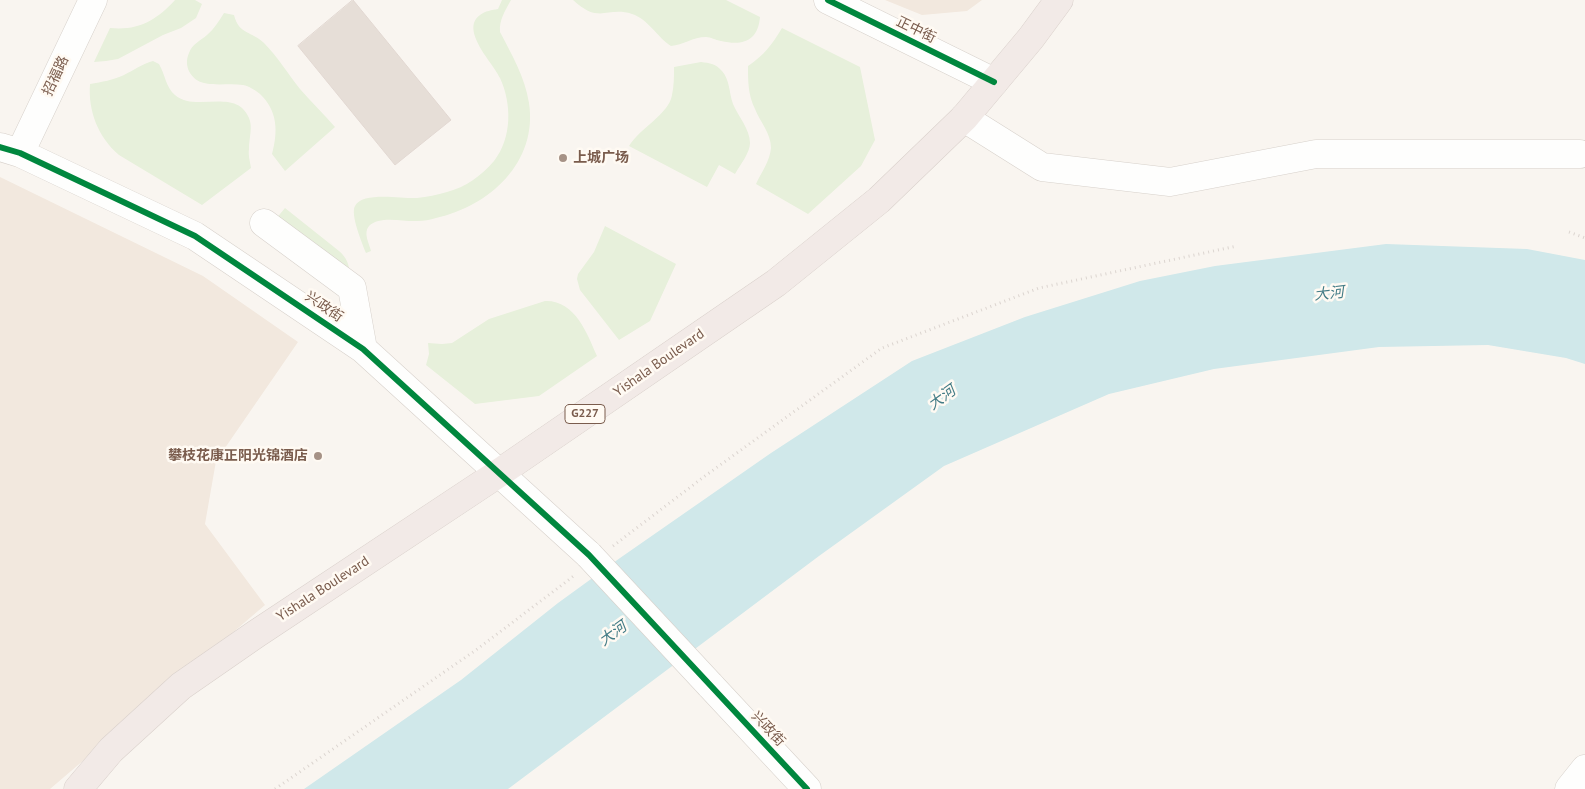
<!DOCTYPE html>
<meta charset="utf-8">
<style>
body{margin:0}
canvas{display:block;background:#f9f5f0}
</style>
<canvas width="1585" height="789"></canvas>
<script>
const c = document.querySelector('canvas').getContext('2d');
c.lineJoin = 'round';
function paint(path, color) {
  c.fillStyle = color;
  c.fill(path, 'evenodd');
}
function stroke(path, color, width, dash) {
  c.strokeStyle = color;
  c.lineWidth = width;
  c.lineCap = dash ? 'butt' : 'round';
  c.setLineDash(dash || []);
  c.stroke(path);
}
function label(font, color, halo, rows, align = 'center') {
  c.font = font + ' "PT Sans","Noto Sans SC",sans-serif';
  c.lineWidth = 5;
  c.setLineDash([]);
  c.textBaseline = 'middle';
  c.strokeStyle = halo;
  c.fillStyle = color;
  for (const [text, x, y, turn = 0] of rows) {
    c.save();
    c.translate(x, y);
    c.rotate((+turn || 0) * Math.PI / 180);
    c.textAlign = isNaN(turn) ? turn : align;
    if (halo) c.strokeText(text, 0, 0);
    c.fillText(text, 0, 0);
    c.restore();
  }
}
const residential = new Path2D(`
 M 885,0 L 982,0 L 967,11 L 922,15 Z
 M 0,177 L 203,276 L 298,342 L 216,461 L 205,524 L 265,605 L 50,789 L 0,789 Z`);
const green = new Path2D(`
 M 175,0 L 195,0 L 202,4 L 196,18 L 181,28 L 163,35 L 118,59 L 106,61 L 94,62 L 110,28 C 138,31 157,20 175,0 Z
 M 502,0 L 511,0 C 505,11 499,20 500,32 C 512,55 525,77 529,103 C 538,162 490,206 436,218 C 430,220 424,221 417,221 C 404,222 380,215 369,226 C 363,233 369,243 371,251 L 366,253 C 362,243 350,214 355,206 C 362,191 403,199 417,198 C 427,197 437,195 447,192 C 466,187 481,176 494,161 C 512,138 512,104 500,78 C 494,64 459,30 480,15 C 485,11 492,10 498,9 Z
 M 573,0 L 726,0 L 760,17 C 758,41 743,46 721,41 C 715,40 711,37 706,37 C 693,37 683,45 671,46 C 657,37 648,19 632,14 C 606,6 600,25 573,0 Z
 M 224,13 L 234,15 C 239,35 252,31 264,43 C 278,57 288,74 300,89 C 311,102 324,114 335,127 L 285,171 L 272,154 C 278,132 278,111 260,94 C 255,90 249,86 243,85 C 230,83 217,86 204,83 C 191,80 183,66 189,53 C 192,44 200,41 207,35 C 214,29 219,21 224,13 Z
 M 782,28 L 860,67 L 875,140 L 861,166 L 808,214 L 756,184 C 761,173 770,161 771,148 C 771,133 760,122 755,109 C 748,95 748,81 748,66 C 764,55 772,45 782,28 Z
 M 153,61 L 159,64 C 165,74 166,88 175,95 C 195,113 236,87 249,118 C 253,127 249,138 249,149 C 248,155 250,161 251,168 L 202,205 L 119,155 C 98,137 88,111 90,84 C 102,82 113,80 124,75 C 134,70 142,64 153,61 Z
 M 701,62 C 710,63 716,64 722,71 C 730,80 729,93 733,104 C 738,116 750,129 750,143 C 750,153 740,165 735,174 L 719,165 L 707,187 L 629,146 C 640,128 669,114 672,95 C 674,86 674,76 674,67 Z
 M 285,208 L 339,251 C 347,258 349,264 350,275 L 275,220 Z
 M 605,226 L 676,264 L 650,321 L 619,340 L 580,290 L 577,279 L 578,274 L 594,252 Z
 M 545,301 C 575,300 587,333 597,356 L 539,396 L 475,404 L 426,365 L 429,354 L 428,343 L 442,344 L 452,343 L 489,319 Z`);
const water = new Path2D(`
 M 1386,244 L 1527,249 L 1585,260 L 1585,364 L 1566,358 L 1488,345 L 1379,347 L 1214,369 L 1109,394 L 944,466 L 819,556 L 508,789 L 304,789 L 461,680 L 558,603 L 620,558 L 771,453 L 912,361 L 1025,317 L 1140,281 L 1215,266 Z`);
const building = new Path2D(`
 M 353,0 L 451,120 L 395,165 L 298,46 Z`);
const path = new Path2D(`
 M 1569,232 L 1585,238
 M 613,546 L 705,476 L 882,348 L 1039,288 L 1237,246
 M 275,789 L 476,650 L 575,575`);
const minor = new Path2D(`
 M 828,0 L 994,82
 M 964,118 L 1042,167 L 1170,182 L 1316,154 L 1580,154
 M 0,147 L 20,153 L 195,236 L 363,349 L 589,555
 M 20,153 L 93,0
 M 264,223 L 352,288 L 363,349
 M 710,685 L 807,789
 M 1569,789 L 1585,769`);
const highway = new Path2D(`
 M 78,789 L 111,750 L 181,686 L 256,634 L 499,473 L 776,283 L 879,200 L 964,118 L 1031,38 L 1059,0`);
const minorBridge = new Path2D(`
 M 589,555 L 710,685`);
const cycleway = new Path2D(`
 M 828,0 L 994,82
 M 0,147 L 20,153 L 195,236 L 363,349 L 589,555 L 807,789`);
const markers = [
 [563,158,5,"#a69286"],
 [318,456,5,"#a69286"]
];
const shields = [
 [585,414,40]
];
const shieldNames = [
 ["G227",585,414]
];
const streetNames = [
 ["正中街",916,30,26],
 ["招福路",56,76,-65],
 ["兴政街",324,307,34],
 ["Yishala Boulevard",659,363,-35],
 ["Yishala Boulevard",323,589,-33],
 ["兴政街",768,729,47]
];
const poiNames = [
 ["上城广场",573,158],
 ["攀枝花康正阳光锦酒店",308,456,"right"]
];
const waterNames = [
 ["大河",1329,294,-6],
 ["大河",942,398,-36],
 ["大河",613,634,-36]
];
paint(residential, '#f2e8de');
paint(green, '#e7f0db');
paint(water, '#d0e8ea');
paint(building, '#e6ded7');
stroke(building, '#e2d8d2', 1);
stroke(minor, '#d7d1cb', 29);
stroke(highway, '#dad1cc', 29);
stroke(path, '#dcd5d0', 3, [1, 4]);
stroke(minor, '#fefefd', 28);
stroke(highway, '#f2eae7', 28);
stroke(minorBridge, '#d7d1cb', 29, []);
stroke(minorBridge, '#fefefd', 28);
stroke(cycleway, '#00873e', 6);
for (const [x, y, r, color] of markers) {
  const dot = new Path2D();
  dot.arc(x, y, r, 0, 2 * Math.PI);
  c.fillStyle = color;
  c.fill(dot);
  stroke(dot, '#fffaf3', 2);
}
for (const [x, y, w] of shields) {
  const box = new Path2D();
  box.roundRect(x - w / 2, y - 9.5, w, 19, 4);
  c.fillStyle = '#fffaf3';
  c.fill(box);
  stroke(box, '#7a5c4d', 1);
}
label('bold 12px', '#7a5c4d', null, shieldNames);
label('14px', '#7a5c4d', '#fffaf3', streetNames);
label('bold 14px', '#7a5c4d', '#fffaf3', poiNames, 'left');
label('italic 15px', '#437c86', '#fffaf3', waterNames);
</script>
